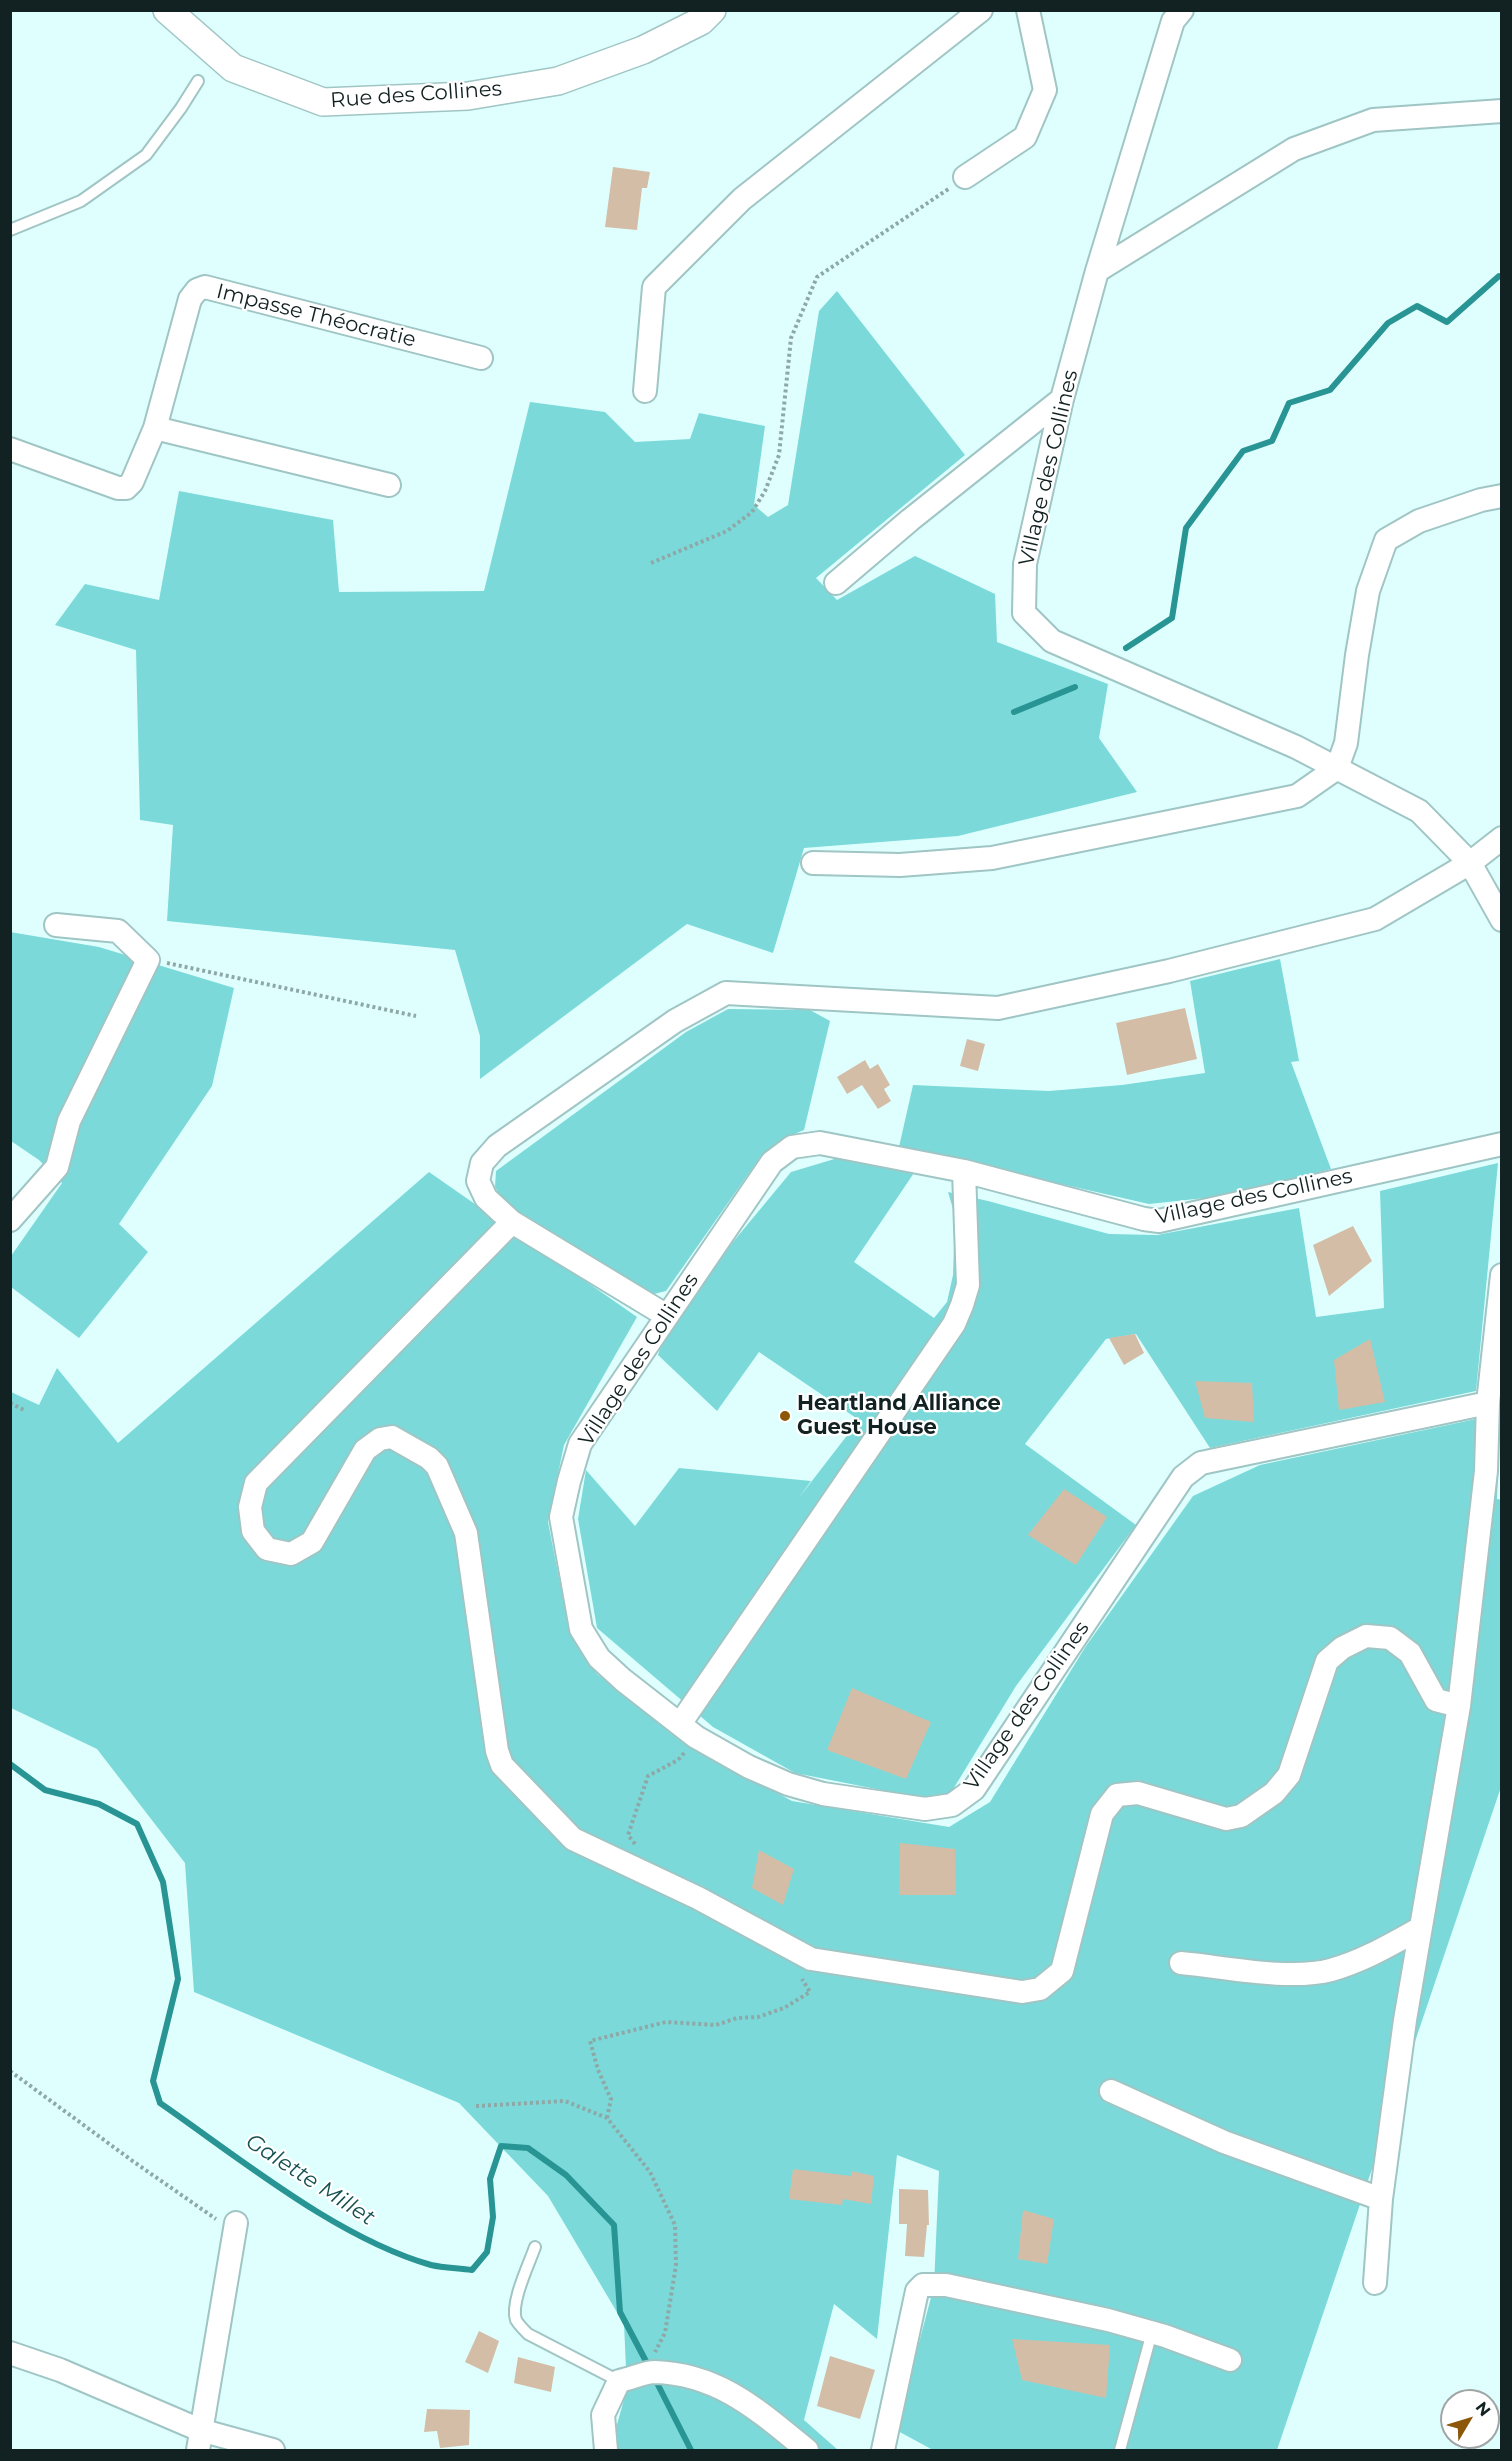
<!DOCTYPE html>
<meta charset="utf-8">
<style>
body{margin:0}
#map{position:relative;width:1512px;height:2461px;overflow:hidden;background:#dffffe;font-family:Montserrat,sans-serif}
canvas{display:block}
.frame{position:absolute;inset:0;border:12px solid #122121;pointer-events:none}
.north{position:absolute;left:1440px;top:2389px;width:60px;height:60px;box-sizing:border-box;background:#fff;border:2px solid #a0a6a6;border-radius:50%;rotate:52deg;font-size:16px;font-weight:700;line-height:24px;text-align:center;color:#122121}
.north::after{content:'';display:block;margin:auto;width:21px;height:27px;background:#8d570a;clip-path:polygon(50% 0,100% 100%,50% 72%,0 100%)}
</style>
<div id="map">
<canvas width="1512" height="2461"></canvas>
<div class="frame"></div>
<div class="north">N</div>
</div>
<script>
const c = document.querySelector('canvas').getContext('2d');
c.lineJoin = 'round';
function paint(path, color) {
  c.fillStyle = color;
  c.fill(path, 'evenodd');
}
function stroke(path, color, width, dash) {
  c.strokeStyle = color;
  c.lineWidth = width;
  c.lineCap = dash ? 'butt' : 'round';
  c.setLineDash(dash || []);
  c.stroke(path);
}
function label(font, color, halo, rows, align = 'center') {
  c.font = font + ' Montserrat,sans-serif';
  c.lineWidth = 4.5;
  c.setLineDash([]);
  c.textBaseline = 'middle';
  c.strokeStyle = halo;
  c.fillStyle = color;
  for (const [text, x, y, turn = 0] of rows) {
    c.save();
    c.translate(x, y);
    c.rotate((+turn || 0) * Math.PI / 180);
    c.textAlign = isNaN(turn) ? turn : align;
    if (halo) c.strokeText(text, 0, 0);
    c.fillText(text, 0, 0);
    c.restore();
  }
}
const green = new Path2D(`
 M 837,291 L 965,455 L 816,578 L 837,600 L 915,556 L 995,594 L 997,642 L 1108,684 L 1099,738 L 1137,792 L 958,836 L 804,848 L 773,953 L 687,924 L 480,1079 L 480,1036 L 455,950 L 167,921 L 173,825 L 140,820 L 136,650 L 55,625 L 85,584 L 159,600 L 179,491 L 333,520 L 339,592 L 484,591 L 530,402 L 605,412 L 635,442 L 690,439 L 699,413 L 765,426 L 754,505 L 768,517 L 788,505 L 819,311 Z
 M 10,932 L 99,947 L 234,988 L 212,1086 L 119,1224 L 148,1252 L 79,1338 L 11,1287 L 11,1256 L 62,1183 L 39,1160 L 11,1141 Z
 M 1280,959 L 1299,1061 L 1291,1062 L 1331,1169 L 1223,1196 L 1149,1204 L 899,1147 L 913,1085 L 1049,1091 L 1122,1085 L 1205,1073 L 1190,981 Z
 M 728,1009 L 810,1010 L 830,1021 L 804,1130 L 783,1139 L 761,1156 L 666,1291 L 654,1294 L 638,1292 L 505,1204 L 495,1187 L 496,1171 L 686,1032 Z
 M 841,1157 L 918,1167 L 854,1262 L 934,1318 L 947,1302 L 953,1275 L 955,1216 L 948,1192 L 988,1201 L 1109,1234 L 1157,1235 L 1299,1208 L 1316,1317 L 1384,1308 L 1380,1191 L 1498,1163 L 1476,1391 L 1210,1448 L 1136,1334 L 1106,1339 L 1025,1444 L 1136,1525 L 1016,1686 L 952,1791 L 932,1800 L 795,1773 L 713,1727 L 597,1628 L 578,1519 L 586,1470 L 635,1526 L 679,1468 L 811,1481 L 798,1499 L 859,1420 L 759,1352 L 717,1411 L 658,1355 L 664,1336 L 733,1242 L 791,1172 Z
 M 429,1172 L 637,1317 L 564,1445 L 548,1522 L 567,1619 L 597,1674 L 683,1742 L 792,1801 L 949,1827 L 990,1802 L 1086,1646 L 1193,1496 L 1260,1465 L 1476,1419 L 1501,1409 L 1497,1499 L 1502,1500 L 1501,1787 L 1277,2450 L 933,2450 L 896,2430 L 934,2286 L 939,2171 L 897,2155 L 877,2339 L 834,2304 L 804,2420 L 838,2450 L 617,2450 L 614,2435 L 627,2389 L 624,2324 L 548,2196 L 459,2103 L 194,1992 L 185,1863 L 97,1749 L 11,1708 L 11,1392 L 39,1405 L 57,1368 L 118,1443 Z`);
const stream = new Path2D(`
 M 1126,648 L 1172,618 L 1186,528 L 1243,451 L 1272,441 L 1289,403 L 1330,390 L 1388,323 L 1417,306 L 1447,322 L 1499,276 L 1502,277
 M 1014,712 L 1075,687
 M 10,1764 L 45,1790 L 99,1804 L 137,1824 L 163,1882 L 178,1979 L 153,2081 L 160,2103 C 241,2159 337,2238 431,2265 C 444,2268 459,2268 472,2270 L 487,2252 L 493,2217 L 490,2179 L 501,2146 L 528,2148 L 566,2175 L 614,2225 L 620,2312 L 649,2367
 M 655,2379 L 691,2450`);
const building = new Path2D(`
 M 613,167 L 650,172 L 647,188 L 642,188 L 637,230 L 605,227 Z
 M 1185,1008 L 1197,1059 L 1127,1075 L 1116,1023 Z
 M 967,1039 L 985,1044 L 978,1071 L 960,1066 Z
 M 865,1060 L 870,1069 L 878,1064 L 890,1085 L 884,1089 L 891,1101 L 878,1109 L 862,1085 L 847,1094 L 837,1077 Z
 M 1353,1226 L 1372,1261 L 1329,1296 L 1313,1245 Z
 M 1135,1334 L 1144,1353 L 1124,1365 L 1109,1338 Z
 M 1370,1339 L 1385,1402 L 1339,1410 L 1334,1360 Z
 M 1195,1381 L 1252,1383 L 1254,1422 L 1205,1418 Z
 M 1064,1489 L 1107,1517 L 1076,1565 L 1028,1535 Z
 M 852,1688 L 931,1722 L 906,1779 L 827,1750 Z
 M 900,1843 L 955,1849 L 956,1895 L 899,1895 Z
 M 759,1850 L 794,1869 L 783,1905 L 752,1888 Z
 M 793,2169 L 851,2176 L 851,2171 L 874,2176 L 871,2204 L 843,2199 L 842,2205 L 789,2199 Z
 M 899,2189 L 928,2190 L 929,2225 L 927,2225 L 924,2257 L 905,2256 L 907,2224 L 899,2224 Z
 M 1023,2210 L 1054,2219 L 1047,2264 L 1018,2259 Z
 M 479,2331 L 499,2341 L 488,2373 L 465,2362 Z
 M 1012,2339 L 1110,2345 L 1106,2398 L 1022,2380 Z
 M 830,2356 L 875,2370 L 860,2419 L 817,2406 Z
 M 518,2357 L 555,2367 L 551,2392 L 514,2383 Z
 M 427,2409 L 470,2410 L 469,2445 L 440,2448 L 437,2431 L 424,2432 Z`);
const path = new Path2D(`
 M 651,563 L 727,531 L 752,512 L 765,491 L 779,455 L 791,338 L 817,277 L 950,188
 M 167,963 L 416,1016
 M 10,1403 L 24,1410
 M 635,1844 L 628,1835 L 648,1776 L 678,1760 L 685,1752
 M 10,2071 L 134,2162 L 216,2219
 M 476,2106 L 565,2101 L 607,2118 L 650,2172 L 675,2225 L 676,2265 L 665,2333 L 655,2352
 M 607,2118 L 611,2099 L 598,2070 L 590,2041 L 666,2022 L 716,2025 L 737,2018 L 758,2017 L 784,2008 L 810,1992 L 802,1979`);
const service = new Path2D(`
 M 10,230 L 81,201 L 146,155 L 181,108 L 198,81
 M 535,2247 C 529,2264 510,2303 516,2320 C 519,2325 524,2330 528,2334 L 619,2381
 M 1120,2450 L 1152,2332`);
const minor = new Path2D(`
 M 1182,10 L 1173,21 L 1097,271 L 1062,399 L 1025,564 L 1024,613 L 1052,641 L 1296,747 L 1419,811 L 1470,863 L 1502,920
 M 965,177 L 1025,137 L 1045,90 L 1028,10
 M 1097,271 L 1294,149 L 1373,120 L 1502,111
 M 645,391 L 654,287 L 742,199 L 981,10
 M 155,428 L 389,485
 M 10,449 L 118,488 L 126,488 L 132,482 L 155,428 L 190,299 L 197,290 L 205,287 L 481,358
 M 836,583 L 910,520 L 1062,399
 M 813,863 L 900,865 L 992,858 L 1297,796 L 1337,768 L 1346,743 L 1357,655 L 1368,591 L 1386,540 L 1419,521 L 1481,500 L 1502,496
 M 10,1220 L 57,1167 L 69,1121 L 148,960 L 118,931 L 56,925
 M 512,1222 L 256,1483 L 250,1507 L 253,1531 L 267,1549 L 291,1554 L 312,1542 L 365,1450 L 380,1439 L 392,1437 L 429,1458 L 437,1466 L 466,1533 L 497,1751 L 502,1765 L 573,1839 L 698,1898 L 811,1959 L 1022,1992 L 1040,1989 L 1062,1971 L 1102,1814 L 1117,1795 L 1138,1793 L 1226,1819 L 1241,1816 L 1274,1793 L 1289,1775 L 1327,1661 L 1342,1648 L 1366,1636 L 1390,1638 L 1410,1653 L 1436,1700 L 1459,1706
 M 667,1316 L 512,1222 L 486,1198 L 478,1181 L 482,1163 L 497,1146 L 675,1021 L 726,993 L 998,1008 L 1169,971 L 1375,919 L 1470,863 L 1502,838
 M 1488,1403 L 1201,1463 L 1183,1477 L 974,1789 L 952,1805 L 925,1809 L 823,1794 L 788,1784 L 749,1767 L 696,1737 L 623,1680 L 599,1658 L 581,1629 L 561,1517 L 569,1481 L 580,1444 L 772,1162 L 792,1147 L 820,1143 L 964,1171 L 1144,1219 L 1159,1221 L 1502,1144
 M 680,1724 L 954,1324 L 962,1305 L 968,1285 L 964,1171
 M 1181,1963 C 1225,1967 1289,1981 1331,1970 C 1363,1961 1390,1945 1419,1929
 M 1111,2091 L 1224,2142 L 1381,2199
 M 1375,2283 L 1381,2199 L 1405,2020 L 1459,1706 L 1486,1471 L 1488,1403 L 1502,1275
 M 10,2353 L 60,2370 L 200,2430 L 273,2450
 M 198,2450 L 236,2223
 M 606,2450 L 603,2415 L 619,2381 C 631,2379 644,2372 655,2372 C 720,2374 760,2412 807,2450
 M 883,2450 L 917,2291 L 923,2285 L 946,2285 L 1108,2320 L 1165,2336 L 1230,2360`);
const tertiary = new Path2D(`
 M 167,10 L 233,68 L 323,102 L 468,96 L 558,81 L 643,50 L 701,21 L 712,10`);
const markers = [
 [785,1416,6,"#8d570a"]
];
const streetNames = [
 ["Rue des Collines",416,95,-4],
 ["Impasse Théocratie",316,316,14],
 ["Village des Collines",1049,468,-77],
 ["Village des Collines",1254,1197,-12],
 ["Village des Collines",639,1360,-57],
 ["Village des Collines",1027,1706,-55]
];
const poiNames = [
 ["Heartland Alliance",797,1404],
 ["Guest House",797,1428]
];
const waterNames = [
 ["Galette Millet",310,2180,33]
];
paint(green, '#7bdad9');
stroke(stream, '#289594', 6);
paint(building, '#d4bda6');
stroke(service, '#9fc5c4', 14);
stroke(minor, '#9fc5c4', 26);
stroke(tertiary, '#9fc5c4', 30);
stroke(path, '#8ea8a7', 4, [3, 3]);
stroke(service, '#fff', 10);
stroke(minor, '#fff', 22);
stroke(tertiary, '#fff', 27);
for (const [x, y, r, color] of markers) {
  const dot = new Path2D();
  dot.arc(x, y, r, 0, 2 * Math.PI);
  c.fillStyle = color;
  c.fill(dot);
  stroke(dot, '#fff', 2);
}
label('21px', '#122121', '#fff', streetNames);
label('bold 21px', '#122121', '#fff', poiNames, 'left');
label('italic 22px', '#155151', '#fff', waterNames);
</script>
